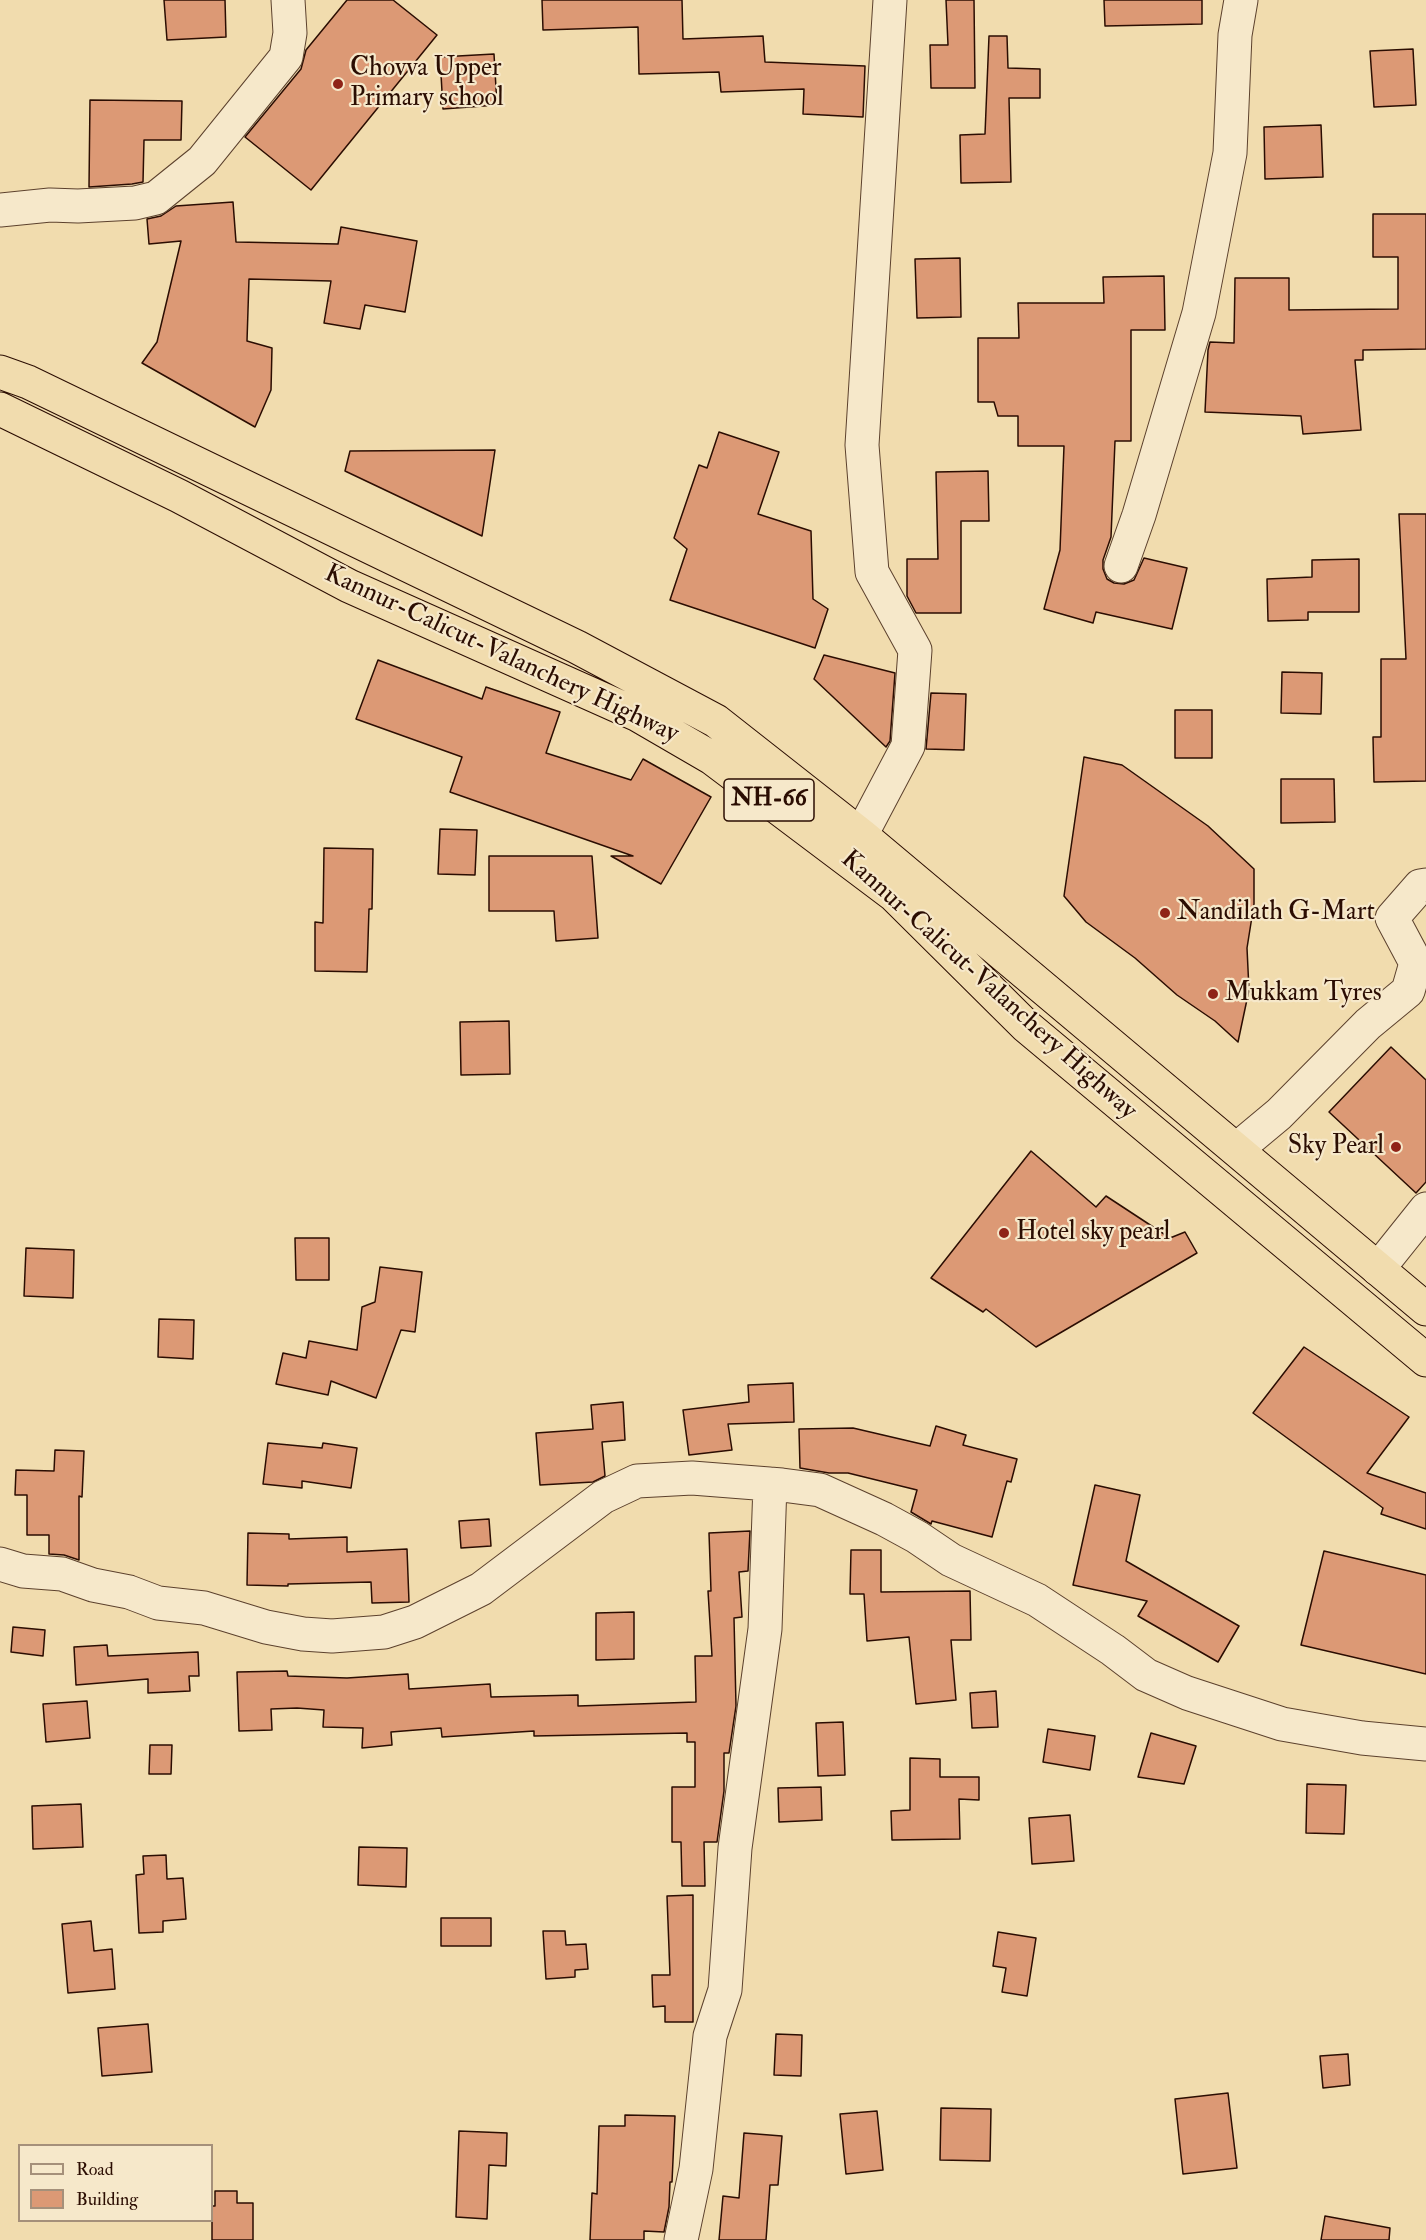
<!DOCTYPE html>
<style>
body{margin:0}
#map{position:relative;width:1426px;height:2240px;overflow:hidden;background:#f1dcae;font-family:"IM FELL Double Pica",serif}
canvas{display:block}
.legend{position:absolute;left:18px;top:2144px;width:195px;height:78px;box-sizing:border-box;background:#f6e8ca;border:2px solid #a5907a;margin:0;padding:8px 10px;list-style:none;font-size:18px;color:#2b0d02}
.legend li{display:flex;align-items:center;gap:12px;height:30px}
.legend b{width:30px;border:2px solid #a5907a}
</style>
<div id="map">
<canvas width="1426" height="2240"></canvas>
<ul class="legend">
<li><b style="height:8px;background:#f6e8ca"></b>Road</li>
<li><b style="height:16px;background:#dc9975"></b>Building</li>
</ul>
</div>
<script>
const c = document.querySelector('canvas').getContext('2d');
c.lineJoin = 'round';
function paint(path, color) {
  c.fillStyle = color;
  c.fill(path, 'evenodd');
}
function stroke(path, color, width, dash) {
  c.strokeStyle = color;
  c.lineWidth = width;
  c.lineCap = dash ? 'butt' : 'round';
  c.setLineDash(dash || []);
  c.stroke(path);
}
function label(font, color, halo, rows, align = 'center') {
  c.font = font + ' "IM FELL Double Pica",serif';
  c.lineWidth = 4.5;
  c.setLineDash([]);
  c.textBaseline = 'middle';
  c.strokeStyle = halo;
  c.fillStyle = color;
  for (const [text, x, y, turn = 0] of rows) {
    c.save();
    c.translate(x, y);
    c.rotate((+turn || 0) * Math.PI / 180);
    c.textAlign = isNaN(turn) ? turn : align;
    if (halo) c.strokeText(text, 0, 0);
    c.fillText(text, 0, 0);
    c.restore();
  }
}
const building = new Path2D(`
 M 164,0 L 225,0 L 226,37 L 167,40 Z
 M 347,0 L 393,0 L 437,35 L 311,190 L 245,137 L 301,69 L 306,50 Z
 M 542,0 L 682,0 L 683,39 L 763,36 L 765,62 L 865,66 L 863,117 L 803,114 L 804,89 L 721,92 L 719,72 L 639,74 L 638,27 L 543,30 Z
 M 946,0 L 974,0 L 975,88 L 931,88 L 930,45 L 948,45 Z
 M 1104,0 L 1202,0 L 1202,24 L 1105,26 Z
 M 989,36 L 1007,36 L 1008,68 L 1040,69 L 1040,98 L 1009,98 L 1011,182 L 961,183 L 960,135 L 985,134 Z
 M 1413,49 L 1416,105 L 1374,107 L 1370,51 Z
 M 494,54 L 497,105 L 443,109 L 440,57 Z
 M 90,100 L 182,101 L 181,140 L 144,140 L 143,182 L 132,184 L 89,187 Z
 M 1321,125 L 1323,177 L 1265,179 L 1264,127 Z
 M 233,202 L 236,242 L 338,244 L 341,227 L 417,241 L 405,312 L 365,305 L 360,329 L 324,323 L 331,281 L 249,279 L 247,341 L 272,348 L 271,390 L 255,427 L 142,363 L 157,342 L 181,241 L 149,244 L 147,219 L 161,216 L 176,206 Z
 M 1373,214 L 1426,214 L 1426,349 L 1363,350 L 1363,360 L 1355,360 L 1361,430 L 1303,434 L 1301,416 L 1205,412 L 1208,350 L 1210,342 L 1234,343 L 1235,278 L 1289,278 L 1289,310 L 1398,309 L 1398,257 L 1373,257 Z
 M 960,258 L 961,317 L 917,318 L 915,259 Z
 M 1164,276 L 1165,330 L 1131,330 L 1131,441 L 1115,441 L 1111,537 L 1103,560 L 1103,569 L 1107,579 L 1114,583 L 1124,584 L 1134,580 L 1144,558 L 1187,568 L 1172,629 L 1096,612 L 1093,623 L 1044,609 L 1060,550 L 1064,446 L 1018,446 L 1018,416 L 998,416 L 994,402 L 978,402 L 978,338 L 1019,338 L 1018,303 L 1104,303 L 1103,277 Z
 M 719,432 L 779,452 L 758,514 L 811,531 L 813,599 L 828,609 L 815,648 L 670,600 L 687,549 L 674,538 L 699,465 L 707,468 Z
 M 495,450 L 482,536 L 345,471 L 350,451 Z
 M 988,471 L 989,521 L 961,521 L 961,613 L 916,613 L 907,596 L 907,559 L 938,559 L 936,472 Z
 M 1399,514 L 1426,514 L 1426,781 L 1374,782 L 1373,737 L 1381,737 L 1381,659 L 1406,659 Z
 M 1359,559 L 1359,612 L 1308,612 L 1308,620 L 1268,621 L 1267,579 L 1312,577 L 1312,560 Z
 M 824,655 L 895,673 L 890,741 L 886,747 L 814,679 Z
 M 378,660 L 482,699 L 486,687 L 560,712 L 546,753 L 631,780 L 643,759 L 711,797 L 661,884 L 611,856 L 633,856 L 450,792 L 462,757 L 356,719 Z
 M 1282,672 L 1322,673 L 1321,714 L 1281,713 Z
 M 931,693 L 966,694 L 964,750 L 926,749 Z
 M 1175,710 L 1212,710 L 1212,758 L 1175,758 Z
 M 1084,757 L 1122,765 L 1208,826 L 1254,869 L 1254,904 L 1247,948 L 1249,990 L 1238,1042 L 1215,1021 L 1177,995 L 1135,958 L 1086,922 L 1064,896 Z
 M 1281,779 L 1334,779 L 1335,822 L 1281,823 Z
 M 440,829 L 477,830 L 475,875 L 438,874 Z
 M 324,848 L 373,849 L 372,909 L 369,909 L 367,972 L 315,971 L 315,922 L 323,923 Z
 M 489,856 L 592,856 L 598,938 L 556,941 L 554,911 L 489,911 Z
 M 509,1021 L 510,1074 L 461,1075 L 460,1022 Z
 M 1391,1047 L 1426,1080 L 1426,1182 L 1416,1193 L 1329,1112 Z
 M 1031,1151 L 1096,1207 L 1106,1196 L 1170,1238 L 1185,1232 L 1197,1253 L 1036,1347 L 986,1309 L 983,1312 L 931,1278 Z
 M 295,1238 L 329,1238 L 329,1280 L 296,1280 Z
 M 26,1248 L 74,1250 L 73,1298 L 24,1296 Z
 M 380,1267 L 422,1272 L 415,1332 L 401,1330 L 376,1398 L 331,1381 L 328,1395 L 276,1384 L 283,1353 L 306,1358 L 309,1341 L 357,1350 L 362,1307 L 375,1302 Z
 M 159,1319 L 194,1320 L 193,1359 L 158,1357 Z
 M 1304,1347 L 1409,1417 L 1367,1473 L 1426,1493 L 1426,1529 L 1381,1514 L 1383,1508 L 1253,1413 Z
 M 793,1383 L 794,1422 L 728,1424 L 732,1450 L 689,1455 L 683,1410 L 749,1402 L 748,1385 Z
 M 623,1402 L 625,1440 L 602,1442 L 605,1476 L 593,1482 L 540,1485 L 536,1433 L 593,1429 L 591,1405 Z
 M 936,1426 L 966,1435 L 963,1445 L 1017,1459 L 1011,1482 L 1007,1481 L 992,1537 L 932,1521 L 931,1524 L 911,1512 L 917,1490 L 848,1473 L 829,1473 L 800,1468 L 799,1429 L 853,1428 L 930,1446 Z
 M 268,1443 L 322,1448 L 323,1443 L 357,1448 L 351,1488 L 302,1481 L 302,1488 L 263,1484 Z
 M 55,1450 L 84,1451 L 82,1497 L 79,1496 L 79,1560 L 64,1555 L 49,1554 L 49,1535 L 27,1535 L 27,1495 L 15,1495 L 16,1470 L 54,1471 Z
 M 1095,1485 L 1140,1495 L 1126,1561 L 1239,1626 L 1218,1662 L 1138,1616 L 1147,1601 L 1073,1585 Z
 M 489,1519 L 491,1546 L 461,1548 L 459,1521 Z
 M 750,1531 L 748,1571 L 739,1572 L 742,1617 L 734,1618 L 736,1706 L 729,1753 L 724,1753 L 724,1791 L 717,1842 L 704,1842 L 705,1886 L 682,1886 L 681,1842 L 672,1842 L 672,1787 L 695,1787 L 695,1742 L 687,1742 L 687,1733 L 534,1736 L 534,1731 L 442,1737 L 441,1728 L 391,1732 L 392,1745 L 362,1748 L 363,1728 L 323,1727 L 324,1710 L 297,1708 L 271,1709 L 272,1730 L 239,1731 L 237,1672 L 287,1671 L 288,1676 L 347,1678 L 408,1674 L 409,1689 L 490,1684 L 491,1697 L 578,1695 L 578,1706 L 696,1702 L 695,1656 L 712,1656 L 708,1591 L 711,1591 L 709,1533 Z
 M 248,1533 L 289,1534 L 289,1539 L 347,1537 L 347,1552 L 407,1549 L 409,1602 L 372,1603 L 371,1582 L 288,1584 L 288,1586 L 247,1585 Z
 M 851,1550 L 881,1550 L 881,1592 L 970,1591 L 971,1640 L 951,1640 L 956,1700 L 916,1704 L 909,1637 L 867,1641 L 864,1594 L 850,1594 Z
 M 1324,1551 L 1426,1575 L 1426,1674 L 1301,1645 Z
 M 634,1612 L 634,1659 L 596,1660 L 596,1613 Z
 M 13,1627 L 45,1630 L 43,1656 L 11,1652 Z
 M 107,1645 L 108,1656 L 198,1652 L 199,1676 L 189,1676 L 190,1691 L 148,1693 L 148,1679 L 76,1685 L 74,1647 Z
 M 996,1691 L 998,1727 L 972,1728 L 970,1693 Z
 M 87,1701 L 90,1738 L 46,1742 L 43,1704 Z
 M 843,1722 L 845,1775 L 818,1776 L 816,1723 Z
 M 1048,1729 L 1095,1736 L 1090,1770 L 1043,1762 Z
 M 1151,1733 L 1196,1746 L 1184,1784 L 1138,1777 Z
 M 150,1745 L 172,1745 L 171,1774 L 149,1774 Z
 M 910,1758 L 940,1759 L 940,1777 L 979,1777 L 979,1800 L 959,1799 L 960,1839 L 892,1840 L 891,1811 L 910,1810 Z
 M 1307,1784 L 1346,1785 L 1344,1834 L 1306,1833 Z
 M 821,1787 L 822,1820 L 779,1822 L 778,1788 Z
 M 81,1804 L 83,1847 L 33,1849 L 32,1806 Z
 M 1070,1815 L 1074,1861 L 1032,1864 L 1029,1818 Z
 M 359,1847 L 407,1848 L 406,1887 L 358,1885 Z
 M 166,1855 L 167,1879 L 183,1878 L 186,1919 L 163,1921 L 163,1932 L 139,1933 L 136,1875 L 144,1874 L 143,1856 Z
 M 693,1895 L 693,2022 L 665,2022 L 665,2006 L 653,2007 L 652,1975 L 670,1975 L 667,1896 Z
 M 441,1918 L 491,1918 L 491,1946 L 441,1946 Z
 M 91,1921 L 94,1951 L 112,1949 L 115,1989 L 68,1993 L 62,1924 Z
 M 543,1931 L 565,1931 L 566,1945 L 586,1944 L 588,1969 L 575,1970 L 575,1977 L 546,1979 Z
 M 998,1932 L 1036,1938 L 1027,1996 L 1002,1992 L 1006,1968 L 993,1966 Z
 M 148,2024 L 152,2072 L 102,2076 L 98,2028 Z
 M 776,2034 L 802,2035 L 801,2076 L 774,2075 Z
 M 1348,2054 L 1350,2085 L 1323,2088 L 1320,2056 Z
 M 1228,2093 L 1237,2168 L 1183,2174 L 1175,2099 Z
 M 941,2108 L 991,2109 L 990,2161 L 940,2160 Z
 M 877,2111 L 883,2170 L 846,2174 L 840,2114 Z
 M 625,2115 L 675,2116 L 672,2182 L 670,2182 L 669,2207 L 664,2232 L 644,2231 L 644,2240 L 590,2240 L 592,2193 L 597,2194 L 599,2126 L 625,2126 Z
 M 459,2131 L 507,2133 L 506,2166 L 489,2165 L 487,2219 L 456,2217 Z
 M 744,2133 L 782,2136 L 778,2185 L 770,2185 L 766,2240 L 719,2240 L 723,2196 L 739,2198 Z
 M 215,2191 L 237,2191 L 237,2203 L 253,2203 L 253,2240 L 212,2240 L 212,2206 L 215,2206 Z
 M 1325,2216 L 1390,2228 L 1389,2240 L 1321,2240 Z`);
const street = new Path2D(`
 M 0,210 L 50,205 L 78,206 L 135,203 L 156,198 L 202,161 L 286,57 L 290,33 L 288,0
 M 1121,566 L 1139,515 L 1199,313 L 1230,153 L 1235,35 L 1241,0
 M 861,835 L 908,746 L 915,650 L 872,572 L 862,445 L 890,0
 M 1237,1149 L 1279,1114 L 1368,1024 L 1408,991 L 1416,963 L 1392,918 L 1420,886 L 1426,885
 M 1378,1269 L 1426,1209
 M 0,1564 L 23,1571 L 62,1574 L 93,1585 L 129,1592 L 158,1603 L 204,1608 L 266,1627 L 303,1634 L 332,1636 L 384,1632 L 415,1622 L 481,1589 L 603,1497 L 637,1481 L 692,1478 L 782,1485 L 820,1490 L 884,1519 L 917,1537 L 951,1560 L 1037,1600 L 1113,1650 L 1146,1675 L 1187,1693 L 1282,1724 L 1362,1738 L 1426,1744
 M 681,2240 L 696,2169 L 710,2036 L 725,1990 L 735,1848 L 765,1629 L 770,1484`);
const highway = new Path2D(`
 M 0,372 L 28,382 L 577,647 L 716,721 L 861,835 L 1426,1309
 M 0,409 L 179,496 L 349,586 L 638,715 L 712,758 L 894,895 L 1026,1026 L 1426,1360`);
const markers = [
 [338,84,6,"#8f2418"],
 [1165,913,6,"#8f2418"],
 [1213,994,6,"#8f2418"],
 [1396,1147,6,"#8f2418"],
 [1004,1233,6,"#8f2418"]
];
const shields = [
 [769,800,90]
];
const shieldNames = [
 ["NH-66",769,800]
];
const poiNames = [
 ["Chovva Upper",350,69],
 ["Primary school",350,99],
 ["Nandilath G-Mart",1177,913],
 ["Mukkam Tyres",1225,994],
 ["Sky Pearl",1384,1147,"right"],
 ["Hotel sky pearl",1016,1233]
];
const streetNames = [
 ["Kannur-Calicut-Valanchery Highway",501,655,25],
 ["Kannur-Calicut-Valanchery Highway",988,986,42]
];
paint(building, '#dc9975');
stroke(building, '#2b0d02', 1.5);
stroke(street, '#5c412d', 35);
stroke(highway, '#2b0d02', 35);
stroke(street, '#f6e8ca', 33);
stroke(highway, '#f1dcae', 33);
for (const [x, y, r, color] of markers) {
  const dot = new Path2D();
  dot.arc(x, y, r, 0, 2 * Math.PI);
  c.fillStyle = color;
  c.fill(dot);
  stroke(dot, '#f6e8ca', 2);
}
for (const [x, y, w] of shields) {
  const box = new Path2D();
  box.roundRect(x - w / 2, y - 21, w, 42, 4.5);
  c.fillStyle = '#f6e8ca';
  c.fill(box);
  stroke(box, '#2b0d02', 1.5);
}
label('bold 24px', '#2b0d02', null, shieldNames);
label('26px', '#2b0d02', '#f6e8ca', poiNames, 'left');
label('26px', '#2b0d02', '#f6e8ca', streetNames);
</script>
